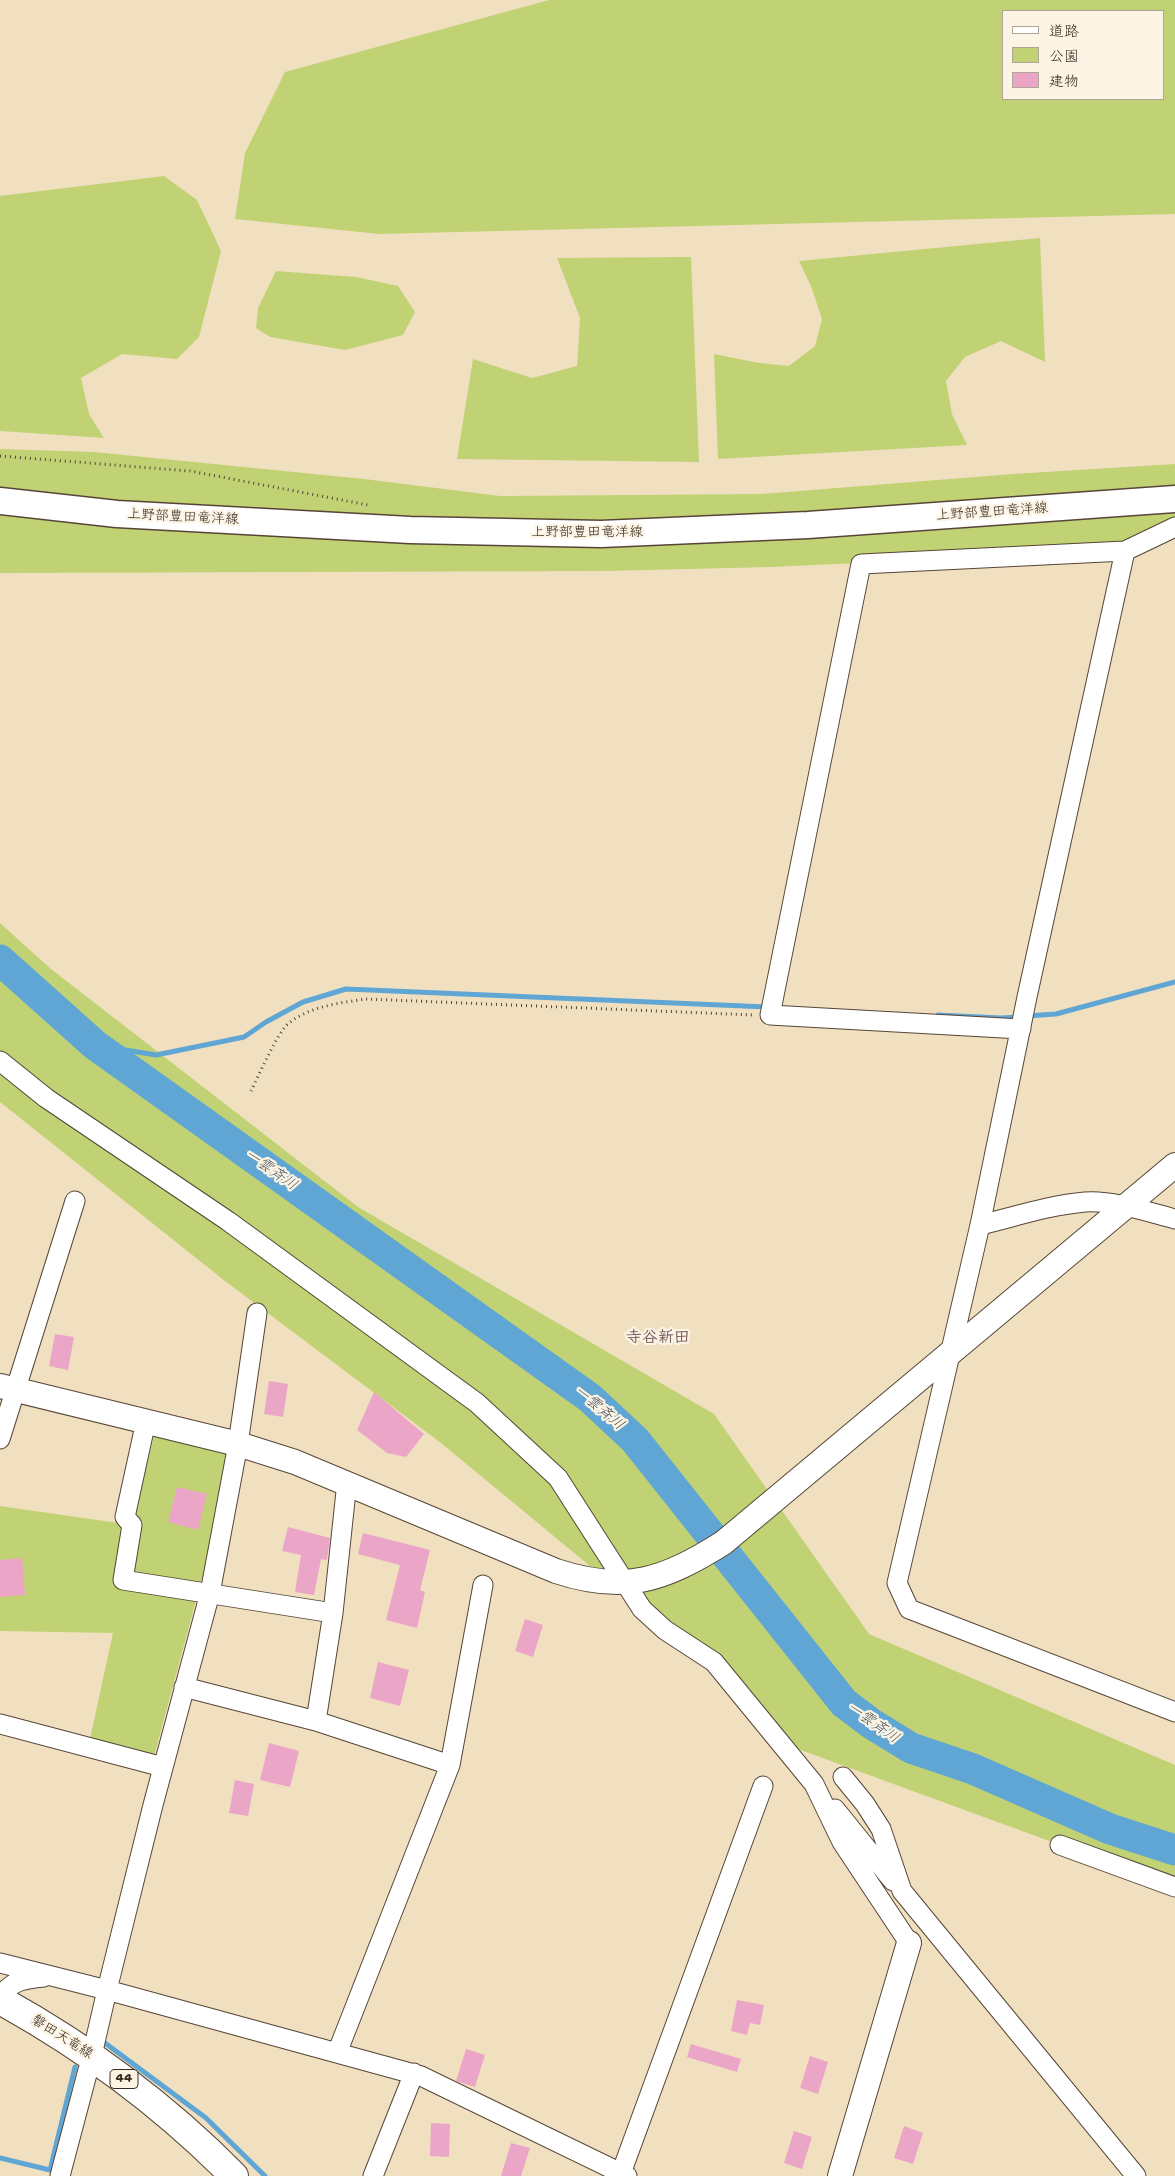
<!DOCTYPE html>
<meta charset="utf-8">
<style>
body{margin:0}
#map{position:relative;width:1175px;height:2176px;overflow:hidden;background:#f0e0c0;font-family:"Shantell Sans","Klee One",sans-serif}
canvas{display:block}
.legend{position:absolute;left:1002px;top:10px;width:162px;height:90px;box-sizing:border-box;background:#fcf5e5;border:1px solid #afa495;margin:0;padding:6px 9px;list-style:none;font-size:15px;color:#3b2a1e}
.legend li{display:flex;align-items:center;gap:10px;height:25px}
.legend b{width:25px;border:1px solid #afa495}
</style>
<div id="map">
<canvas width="1175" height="2176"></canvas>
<ul class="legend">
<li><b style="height:6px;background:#fff"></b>道路</li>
<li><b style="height:14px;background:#c1d274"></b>公園</li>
<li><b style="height:14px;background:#eba5c6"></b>建物</li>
</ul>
</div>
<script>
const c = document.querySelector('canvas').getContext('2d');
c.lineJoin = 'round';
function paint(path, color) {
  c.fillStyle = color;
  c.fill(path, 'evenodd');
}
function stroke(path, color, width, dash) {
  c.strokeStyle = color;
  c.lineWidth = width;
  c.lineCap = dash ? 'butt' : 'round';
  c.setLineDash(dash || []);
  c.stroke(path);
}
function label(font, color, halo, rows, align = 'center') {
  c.font = font + ' "Shantell Sans","Klee One",sans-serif';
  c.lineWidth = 4.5;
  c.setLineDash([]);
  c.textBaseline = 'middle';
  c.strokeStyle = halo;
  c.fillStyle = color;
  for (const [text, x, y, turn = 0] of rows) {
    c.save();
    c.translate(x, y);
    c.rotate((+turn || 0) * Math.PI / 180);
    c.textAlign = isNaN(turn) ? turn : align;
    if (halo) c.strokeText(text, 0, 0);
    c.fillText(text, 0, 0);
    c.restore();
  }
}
const green = new Path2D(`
 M 549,0 L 1175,0 L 1175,214 L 379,234 L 235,219 L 245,153 L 285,72 ZM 1004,11 L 1164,11 L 1164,99 L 1004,99 Z
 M 164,176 L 197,200 L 221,251 L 199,337 L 177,359 L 122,354 L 81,378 L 89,414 L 104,438 L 0,431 L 0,196 Z
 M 1040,238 L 1045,362 L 1001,341 L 965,357 L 946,381 L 952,414 L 967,445 L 718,459 L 714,354 L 759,363 L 789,366 L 815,346 L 822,319 L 811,286 L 799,261 Z
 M 691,257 L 699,462 L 457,459 L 473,359 L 532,378 L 577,366 L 580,318 L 557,258 Z
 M 276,271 L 356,277 L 398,286 L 415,312 L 403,335 L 345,350 L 270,337 L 256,328 L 258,308 Z
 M 0,449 L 94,452 L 364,479 L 500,496 L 761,494 L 1013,474 L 1175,464 L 1175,527 L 1125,551 L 770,567 L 606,571 L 0,573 Z
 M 0,923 L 51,969 L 358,1207 L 714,1414 L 869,1634 L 1175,1765 L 1175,1887 L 798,1749 L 642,1609 L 441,1443 L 225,1281 L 0,1102 Z
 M 157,1424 L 238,1444 L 152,1764 L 88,1748 L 113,1633 L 0,1631 L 0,1506 L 132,1525 Z`);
const stream = new Path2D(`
 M 938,1015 L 1001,1018 L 1019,1017
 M 1027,1016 L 1056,1014 L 1175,982
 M 95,1045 L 156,1055 L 244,1037 L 266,1022 L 303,1002 L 346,989 L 767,1007
 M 105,2043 L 206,2118 L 265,2176
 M 0,2158 L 50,2170 L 75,2067`);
const river = new Path2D(`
 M 0,960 L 95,1045 L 590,1398 L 635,1440 L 844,1703 L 872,1724 L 911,1748 L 973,1769 L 1110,1829 L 1175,1850`);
const building = new Path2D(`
 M 55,1334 L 74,1337 L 68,1370 L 49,1366 Z
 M 269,1381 L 288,1384 L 283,1417 L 264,1414 Z
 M 374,1392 L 424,1434 L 406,1457 L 387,1453 L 357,1430 Z
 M 177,1487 L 207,1494 L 198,1530 L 168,1522 Z
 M 288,1527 L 330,1538 L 327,1560 L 321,1559 L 314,1595 L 295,1592 L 301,1555 L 282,1551 Z
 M 363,1533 L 430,1550 L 420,1590 L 425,1592 L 417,1628 L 386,1620 L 400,1565 L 358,1554 Z
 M 22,1558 L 25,1595 L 0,1597 L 0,1560 Z
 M 525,1619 L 543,1625 L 533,1657 L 515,1651 Z
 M 378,1662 L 409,1670 L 400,1706 L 370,1698 Z
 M 269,1743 L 299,1751 L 290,1787 L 260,1780 Z
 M 235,1780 L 254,1784 L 248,1816 L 229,1813 Z
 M 737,2000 L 764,2005 L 760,2025 L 750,2023 L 747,2035 L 731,2031 Z
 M 691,2044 L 741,2059 L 737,2072 L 687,2057 Z
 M 466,2049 L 485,2055 L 475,2087 L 456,2081 Z
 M 810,2056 L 828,2062 L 818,2094 L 800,2088 Z
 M 431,2123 L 450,2124 L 449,2157 L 430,2156 Z
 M 904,2126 L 923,2133 L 913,2164 L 894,2158 Z
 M 794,2131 L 812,2137 L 802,2169 L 784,2163 Z
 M 511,2143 L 530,2148 L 521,2176 L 501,2176 Z`);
const path = new Path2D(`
 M 0,456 L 190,471 L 368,505
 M 251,1091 C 258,1077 278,1031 289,1023 C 311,1006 339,1003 366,999 L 754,1015`);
const minor = new Path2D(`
 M 1125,551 L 1027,997 L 980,1225 L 897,1583 L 909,1609 L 1175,1712
 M 1021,1029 L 770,1015 L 861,564 L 1125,551 L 1175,527
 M 0,1061 L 46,1098 L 228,1221 L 477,1403 L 558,1478 L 642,1609 L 665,1630 L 714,1662 L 814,1784 L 842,1842 L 909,1943
 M 980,1225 C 1014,1217 1050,1205 1085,1202 C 1113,1200 1148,1212 1175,1219
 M 146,1421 L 125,1517 L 132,1525 L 123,1580 L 333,1613
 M 0,1439 L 75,1201
 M 184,1687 L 316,1721 L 450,1765
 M 316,1721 L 333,1613 L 347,1482
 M 0,1724 L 163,1767
 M 843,1777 L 865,1804 L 881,1829 L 902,1891 L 1136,2176
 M 835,1809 L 893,1881
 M 1060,1845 L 1175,1887
 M 0,1963 L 107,1990 L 421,2076 L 627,2176
 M 0,1996 C 14,1980 23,1979 44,1977
 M 337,2053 L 450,1765 L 483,1585
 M 60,2176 L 92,2055 L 107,1990 L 153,1805 L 210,1593 L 238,1444 L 257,1313
 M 373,2176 L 414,2073
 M 620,2176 L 763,1786`);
const tertiary = new Path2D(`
 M 0,1386 L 238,1444 L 295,1462 L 556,1571 C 625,1594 664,1580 723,1543 L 1175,1165
 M 840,2176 L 909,1943`);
const secondary = new Path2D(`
 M 0,501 L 117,514 L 410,530 L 601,534 L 808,525 L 1175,499`);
const primary = new Path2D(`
 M 0,2000 C 87,2048 165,2106 234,2176`);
const shields = [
 [124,2079,28]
];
const shieldNames = [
 ["44",124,2079]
];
const streetNames = [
 ["上野部豊田竜洋線",992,512,-4],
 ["上野部豊田竜洋線",183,517,3],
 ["上野部豊田竜洋線",587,532],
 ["磐田天竜線",62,2037,32]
];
const waterNames = [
 ["一雲斉川",271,1170,35],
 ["一雲斉川",599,1408,40],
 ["一雲斉川",873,1723,35]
];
const quarterNames = [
 ["寺谷新田",658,1338]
];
paint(green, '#c1d274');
stroke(stream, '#5fa6d5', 5);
stroke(river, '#5fa6d5', 31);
paint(building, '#eba5c6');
stroke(minor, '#564536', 21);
stroke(tertiary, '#564536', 26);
stroke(secondary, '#564536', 29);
stroke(primary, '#564536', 30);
stroke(path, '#564536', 3, [1, 4]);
stroke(minor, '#fff', 19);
stroke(tertiary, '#fff', 24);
stroke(secondary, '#fff', 26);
stroke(primary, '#fff', 28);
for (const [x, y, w] of shields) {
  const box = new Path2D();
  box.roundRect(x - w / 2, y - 9.5, w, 19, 4);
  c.fillStyle = '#fcf5e5';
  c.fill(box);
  stroke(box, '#3b2a1e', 1);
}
label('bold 12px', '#3b2a1e', null, shieldNames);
label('14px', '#3b2a1e', '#fcf5e5', streetNames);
label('italic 15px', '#48555e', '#fcf5e5', waterNames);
label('bold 16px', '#795559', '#fcf5e5', quarterNames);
</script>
